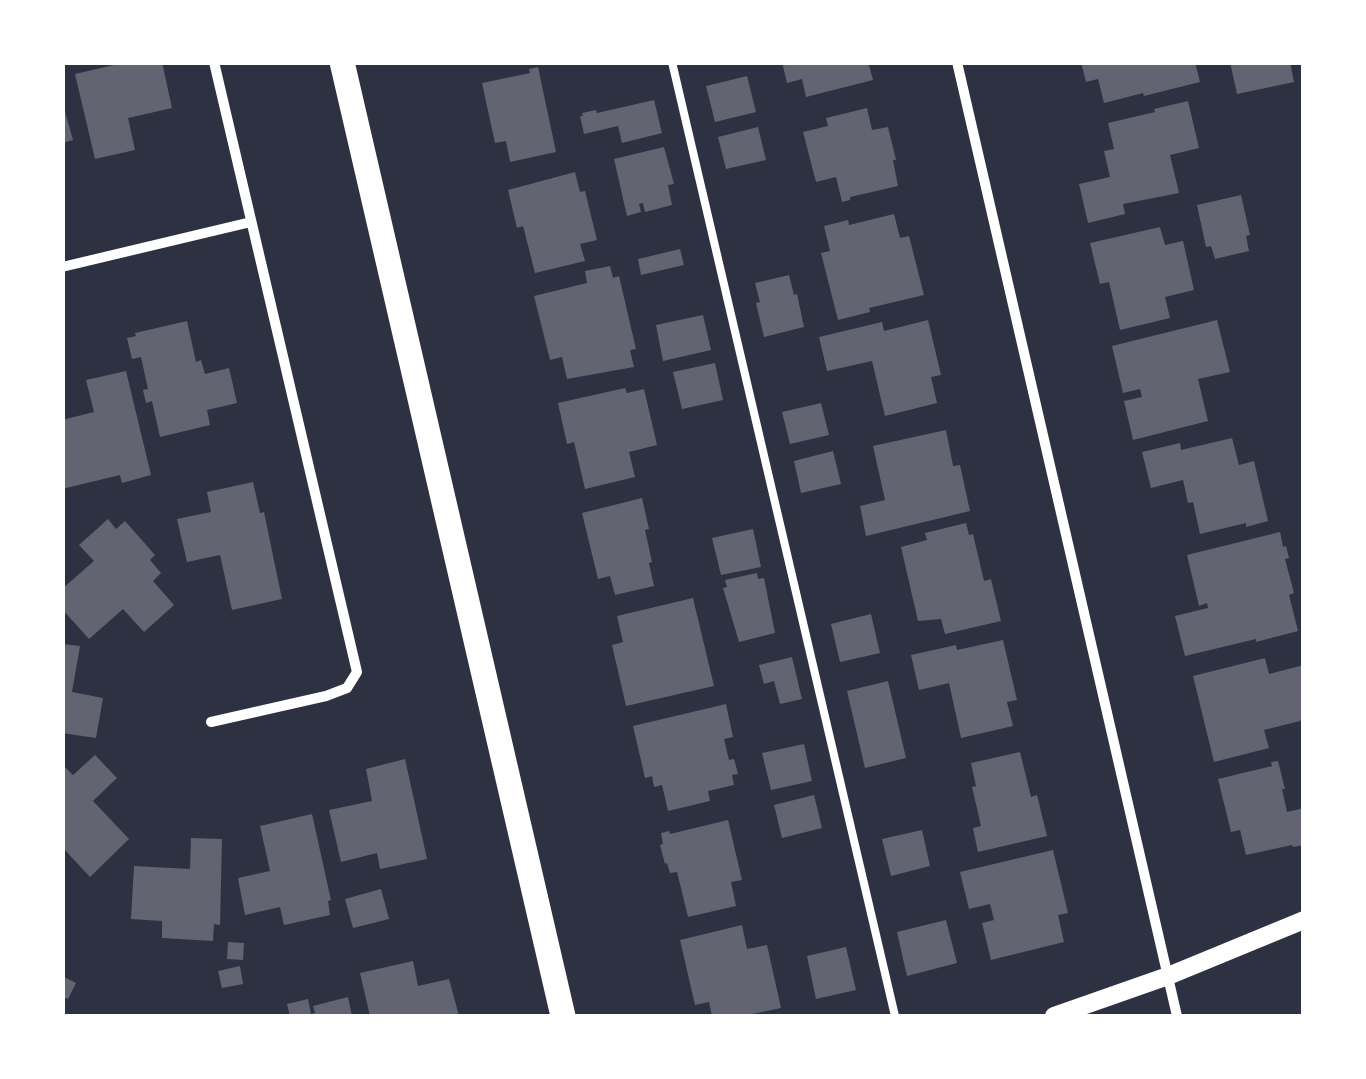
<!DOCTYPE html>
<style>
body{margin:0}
#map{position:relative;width:1366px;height:1079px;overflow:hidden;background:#2d3142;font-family:Ubuntu,sans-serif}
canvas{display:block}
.frame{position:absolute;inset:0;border:65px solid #fff;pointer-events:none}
</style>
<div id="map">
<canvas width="1366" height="1079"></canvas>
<div class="frame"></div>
</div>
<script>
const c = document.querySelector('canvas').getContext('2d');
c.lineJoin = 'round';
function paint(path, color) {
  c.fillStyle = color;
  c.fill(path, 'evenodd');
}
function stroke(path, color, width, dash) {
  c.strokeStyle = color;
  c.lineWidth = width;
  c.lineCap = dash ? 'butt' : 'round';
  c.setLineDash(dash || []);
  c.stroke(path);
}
const building = new Path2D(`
 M 127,62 L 162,62 L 172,108 L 128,118 L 135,150 L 95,159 L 75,74 Z
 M 782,62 L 868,62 L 873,80 L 806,97 L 802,79 L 787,83 Z
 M 1081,62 L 1195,62 L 1200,82 L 1144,96 L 1143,93 L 1104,103 L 1098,79 L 1086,82 Z
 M 1230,62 L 1290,62 L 1294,82 L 1237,94 Z
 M 538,67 L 556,152 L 510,162 L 506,141 L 495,143 L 482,83 L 530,73 L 529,69 Z
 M 747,76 L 756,112 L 715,122 L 706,86 Z
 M 654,100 L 662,133 L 622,143 L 618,126 L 584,134 L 580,116 L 583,116 L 582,113 L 596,110 L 597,113 Z
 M 62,101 L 73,140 L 62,143 Z
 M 1188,101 L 1199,148 L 1170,155 L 1179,193 L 1123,204 L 1125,214 L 1088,223 L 1079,184 L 1110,177 L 1104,151 L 1114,149 L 1108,123 L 1155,112 L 1154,109 Z
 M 867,108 L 872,130 L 888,127 L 896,160 L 893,160 L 898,186 L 850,197 L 850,200 L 842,202 L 836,177 L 816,182 L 803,132 L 828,126 L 826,118 Z
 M 758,127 L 766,160 L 726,169 L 718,137 Z
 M 664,147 L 674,184 L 668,185 L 672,205 L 645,212 L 643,203 L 639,204 L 641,212 L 627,216 L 614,159 Z
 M 575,172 L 580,192 L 585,191 L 597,240 L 580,244 L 585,261 L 535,273 L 523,226 L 517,228 L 508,190 Z
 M 1241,195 L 1250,235 L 1246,236 L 1249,251 L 1215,259 L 1211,246 L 1206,247 L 1197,205 Z
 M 894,214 L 900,238 L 909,236 L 924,295 L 869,308 L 870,312 L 838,320 L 821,253 L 830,251 L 824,226 L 848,220 L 849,225 Z
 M 1160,227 L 1165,245 L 1183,241 L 1194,290 L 1165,297 L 1170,318 L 1120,330 L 1109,282 L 1100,284 L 1090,243 Z
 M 680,249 L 684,265 L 641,275 L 638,259 Z
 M 610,266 L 613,278 L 619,276 L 636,349 L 630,350 L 634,367 L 567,379 L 562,357 L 550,360 L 534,296 L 587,283 L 585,271 Z
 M 789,275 L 794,295 L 797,294 L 804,327 L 764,337 L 756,303 L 760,302 L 755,283 Z
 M 703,315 L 711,350 L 663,361 L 656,325 Z
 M 928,320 L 941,375 L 931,377 L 937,403 L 885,416 L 872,361 L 827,371 L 819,337 L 882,322 L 884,331 Z
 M 1217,320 L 1230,372 L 1198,379 L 1208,421 L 1133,440 L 1124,401 L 1142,397 L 1140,389 L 1123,393 L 1112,346 Z
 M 187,321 L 196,362 L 201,360 L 205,374 L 229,368 L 237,403 L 207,410 L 210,425 L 160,437 L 152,401 L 146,403 L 143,390 L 148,389 L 141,357 L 132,359 L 127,338 L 136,336 L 135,333 Z
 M 715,363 L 723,400 L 682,409 L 673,372 Z
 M 126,371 L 151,475 L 122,483 L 120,475 L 62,489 L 62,420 L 94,412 L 86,380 Z
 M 625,388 L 627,393 L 644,389 L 657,445 L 629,452 L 635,477 L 585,489 L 574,442 L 567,444 L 558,403 Z
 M 821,403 L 829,435 L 790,444 L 782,412 Z
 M 946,430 L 953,466 L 960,465 L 970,511 L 866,536 L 860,506 L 885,500 L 873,446 Z
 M 1232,438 L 1239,465 L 1254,461 L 1268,521 L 1246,527 L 1246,523 L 1200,534 L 1193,502 L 1188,503 L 1183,480 L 1151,488 L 1142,452 L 1180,443 L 1181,450 Z
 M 833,451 L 841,484 L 801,493 L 794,461 Z
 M 253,482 L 260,513 L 264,512 L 282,599 L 232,610 L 220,555 L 187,562 L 177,519 L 211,512 L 207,492 Z
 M 642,498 L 649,529 L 645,530 L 652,562 L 649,563 L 654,586 L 615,595 L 610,576 L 598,579 L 582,513 Z
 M 108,519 L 116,529 L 125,521 L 155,555 L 150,560 L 161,573 L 153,581 L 174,605 L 144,632 L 123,609 L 89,639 L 62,609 L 62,589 L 94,561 L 79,545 Z
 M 966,523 L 969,535 L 973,534 L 984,581 L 991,579 L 1001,621 L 945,634 L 941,619 L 918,621 L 901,547 L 927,540 L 925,533 Z
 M 753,529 L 761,567 L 721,575 L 712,538 Z
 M 1280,532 L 1283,547 L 1286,546 L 1289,558 L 1285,559 L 1294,593 L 1289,595 L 1298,631 L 1256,642 L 1256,639 L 1185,656 L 1175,616 L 1208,608 L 1207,603 L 1199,606 L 1187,555 Z
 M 757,573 L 758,579 L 764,578 L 775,633 L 739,642 L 723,588 L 727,587 L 725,580 Z
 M 693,598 L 714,686 L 626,706 L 612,645 L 623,642 L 617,616 Z
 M 871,614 L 880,653 L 840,662 L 831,624 Z
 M 1003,640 L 1017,700 L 1007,702 L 1013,726 L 961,738 L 949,683 L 919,690 L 911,655 L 956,645 L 957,650 Z
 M 62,644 L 80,646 L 72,692 L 103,698 L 96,738 L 62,733 Z
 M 792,657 L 802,699 L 780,704 L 774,681 L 764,684 L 759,665 Z
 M 1265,658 L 1269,674 L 1304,665 L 1304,720 L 1264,730 L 1269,748 L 1214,762 L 1193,676 Z
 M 888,681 L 906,758 L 865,768 L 847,691 Z
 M 726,704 L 733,737 L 724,739 L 729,760 L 734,759 L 738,774 L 732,775 L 734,785 L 708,791 L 710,801 L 668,811 L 662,785 L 654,787 L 652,776 L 645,778 L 633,726 Z
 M 804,744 L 812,781 L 771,790 L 762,753 Z
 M 1020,752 L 1031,797 L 1037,795 L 1047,836 L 978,852 L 973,828 L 981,826 L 972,787 L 976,786 L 971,763 Z
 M 95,755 L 117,778 L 93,801 L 129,839 L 90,877 L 62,847 L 62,764 L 73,775 Z
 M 405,759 L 427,859 L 380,869 L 377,853 L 341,862 L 329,810 L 372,801 L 366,769 Z
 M 1278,761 L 1285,789 L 1282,789 L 1287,812 L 1304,808 L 1304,845 L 1293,847 L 1292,845 L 1246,855 L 1240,830 L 1231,832 L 1218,779 L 1272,766 L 1271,762 Z
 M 814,795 L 822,828 L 782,838 L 774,805 Z
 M 312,814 L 331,900 L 328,901 L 330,915 L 284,925 L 280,907 L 245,915 L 238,878 L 270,871 L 260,826 Z
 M 728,820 L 742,880 L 731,882 L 736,906 L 688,917 L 677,872 L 670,873 L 667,863 L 665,864 L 660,845 L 663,844 L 661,833 L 669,831 L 670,834 Z
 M 922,830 L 930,866 L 891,876 L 882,839 Z
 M 191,838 L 222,839 L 220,925 L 214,924 L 213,941 L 162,938 L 162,921 L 131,919 L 134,866 L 190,869 Z
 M 1053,850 L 1068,913 L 1058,915 L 1064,942 L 991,960 L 982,923 L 994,920 L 990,904 L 969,909 L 960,872 Z
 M 381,889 L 389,919 L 353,928 L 345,899 Z
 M 946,920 L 957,963 L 907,976 L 897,932 Z
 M 742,925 L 747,949 L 767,945 L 781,1008 L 743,1016 L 712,1016 L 709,1002 L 695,1005 L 680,940 Z
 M 228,942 L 244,943 L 243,960 L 227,959 Z
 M 846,947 L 856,990 L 816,999 L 807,956 Z
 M 413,961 L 418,986 L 449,979 L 459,1016 L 370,1016 L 360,973 Z
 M 240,966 L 243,984 L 222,988 L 218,971 Z
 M 62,976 L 76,983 L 68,999 L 62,996 Z
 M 348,997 L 352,1016 L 290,1016 L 287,1004 L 308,999 L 311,1014 L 315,1013 L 313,1006 Z`);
const service = new Path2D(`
 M 672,62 L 895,1016`);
const minor = new Path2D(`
 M 957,62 L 1177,1016
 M 62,267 L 251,222
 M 211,722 L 326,696 L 347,688 L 357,672 L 214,62`);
const tertiary = new Path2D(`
 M 1054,1016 L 1168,976 L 1304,920`);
const primary = new Path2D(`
 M 342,62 L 563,1016`);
paint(building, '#626471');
stroke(service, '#fff', 8);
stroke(minor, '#fff', 10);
stroke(tertiary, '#fff', 18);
stroke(primary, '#fff', 25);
</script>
